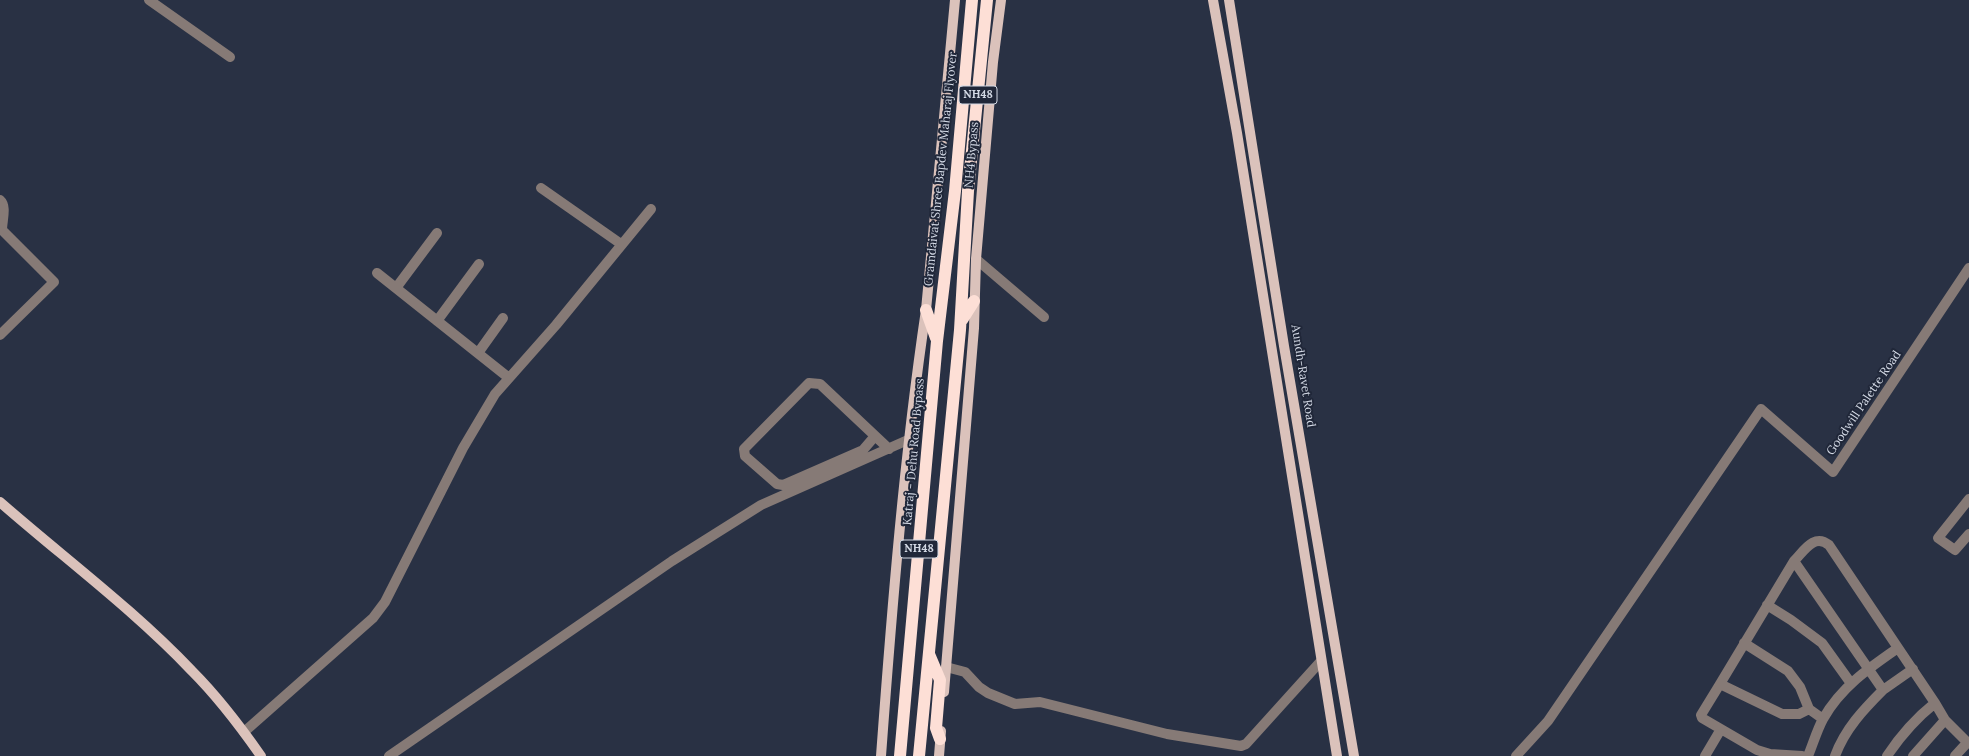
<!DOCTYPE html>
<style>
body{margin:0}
canvas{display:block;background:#293144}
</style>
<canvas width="1969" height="756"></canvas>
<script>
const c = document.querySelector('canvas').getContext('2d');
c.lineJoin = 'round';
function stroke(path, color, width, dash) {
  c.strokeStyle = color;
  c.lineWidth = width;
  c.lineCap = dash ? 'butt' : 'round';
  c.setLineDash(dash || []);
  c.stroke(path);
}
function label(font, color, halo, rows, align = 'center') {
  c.font = font + ' Lora,serif';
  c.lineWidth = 4;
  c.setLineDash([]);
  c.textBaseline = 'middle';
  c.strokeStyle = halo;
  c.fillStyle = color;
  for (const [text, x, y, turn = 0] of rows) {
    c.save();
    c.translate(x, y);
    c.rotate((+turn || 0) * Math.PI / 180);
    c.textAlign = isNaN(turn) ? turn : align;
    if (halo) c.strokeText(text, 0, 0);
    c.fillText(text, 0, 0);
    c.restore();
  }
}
const minor = new Path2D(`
 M 149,0 L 230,57
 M 541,188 L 621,244
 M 0,200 C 7,206 2,221 2,230 L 54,282 L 0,335
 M 976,259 L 1044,317
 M 377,273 L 509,378
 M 396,288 L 437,233
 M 437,321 L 479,264
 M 478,353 L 503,318
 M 875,436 L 863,450 L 783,485 L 777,484 L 745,456 L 744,449 L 809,383 L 820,384 L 889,449
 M 1969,499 L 1938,538 L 1955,550 L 1969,534
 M 1794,561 C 1804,551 1814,533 1829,545 L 1935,703 C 1915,719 1901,735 1887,756
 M 1767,605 L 1791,620 L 1822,643 L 1850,682
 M 1744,643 L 1788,671 L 1800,687 L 1809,709 L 1823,719
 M 946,667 L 965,672 L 979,687 L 988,693 L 1015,704 L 1040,702 L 1167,734 L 1241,746 L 1246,744 L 1321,661
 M 1720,684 L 1701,715 L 1702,718 L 1757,750 L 1770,754 L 1802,756
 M 1883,690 L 1913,669
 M 1809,709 L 1799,714 L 1782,714 L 1720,684 L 1794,561 L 1883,690 C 1863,710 1845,729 1835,756
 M 1945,720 L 1965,740 L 1966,744 L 1955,756
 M 244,732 L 373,618 L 385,602 L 463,448 L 495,394 L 556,325 L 651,209
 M 389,756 L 672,561 L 761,505 L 910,439
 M 1516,756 L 1548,721 L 1761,409 L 1833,472 L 1969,268
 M 1705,756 L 1721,729
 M 1808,756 C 1813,744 1817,730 1823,719 C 1841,687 1869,668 1898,648
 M 1913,756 L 1945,720 L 1935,703`);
const major = new Path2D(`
 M 1213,0 L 1237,133 L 1337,756
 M 1229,0 L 1284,346 L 1354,756
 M 0,502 C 64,558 133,609 192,671 C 218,697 240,726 261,756
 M 944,692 L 974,328 L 976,259 L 993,62 L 1001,0
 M 881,756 C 892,607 904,458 926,310 L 955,0
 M 939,756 L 941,731`);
const highway = new Path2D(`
 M 926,310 L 936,338
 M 962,320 L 974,301
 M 929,654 L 940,680 L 936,728 L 940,739
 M 900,756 L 937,341 L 955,191 L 972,0
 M 919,756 L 960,330 L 968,191 L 987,0`);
const shields = [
 [978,95,38],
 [919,549,38]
];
const shieldNames = [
 ["NH48",978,95],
 ["NH48",919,549]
];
const streetNames = [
 ["NH4 Bypass",972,155,-85],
 ["Gramdaivat Shree Bapdev Maharaj Flyover",941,169,-84],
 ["Aundh-Ravet Road",1303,376,81],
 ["Goodwill Palette Road",1864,403,-56],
 ["Katraj - Dehu Road Bypass",914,452,-85]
];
stroke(minor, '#867a76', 10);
stroke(major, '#dbc2bb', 10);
stroke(highway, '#fddfd6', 12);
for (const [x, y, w] of shields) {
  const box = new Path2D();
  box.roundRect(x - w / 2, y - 9, w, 18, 3);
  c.fillStyle = '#202739';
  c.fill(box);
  stroke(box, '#d3d9e5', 1);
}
label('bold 11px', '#d3d9e5', null, shieldNames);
label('12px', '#d3d9e5', '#202739', streetNames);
</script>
